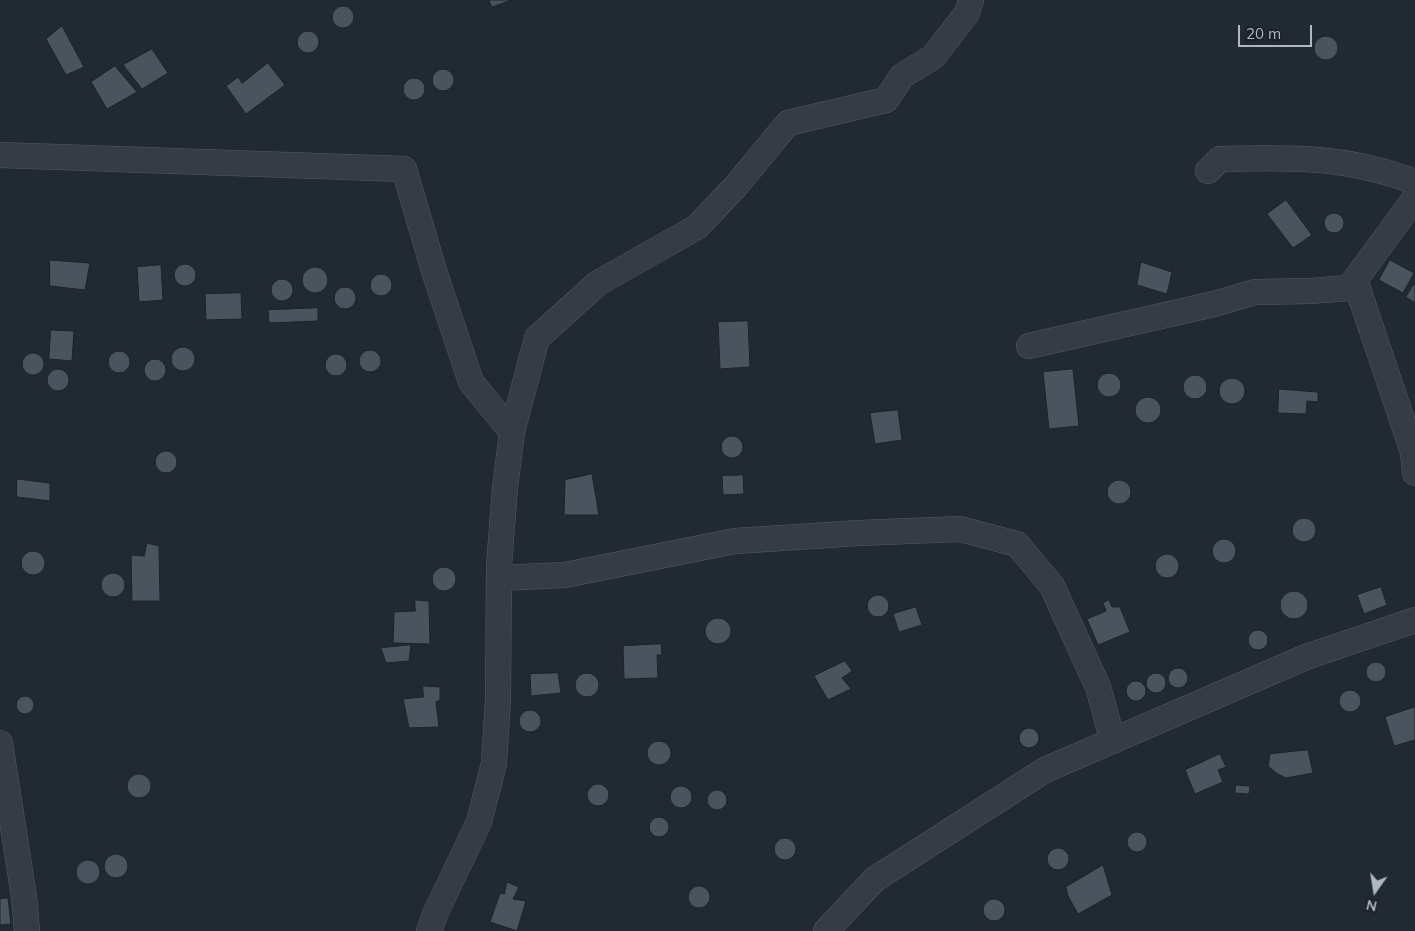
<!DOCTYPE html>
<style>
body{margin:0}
#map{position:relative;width:1415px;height:931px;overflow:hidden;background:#212a33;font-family:Mulish,sans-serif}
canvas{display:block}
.north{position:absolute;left:1350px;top:866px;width:50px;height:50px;-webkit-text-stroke:4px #1a2129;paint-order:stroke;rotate:193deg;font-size:14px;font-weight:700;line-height:20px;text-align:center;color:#afb7c1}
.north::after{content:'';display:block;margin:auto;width:18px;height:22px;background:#afb7c1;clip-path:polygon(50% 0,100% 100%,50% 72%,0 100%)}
.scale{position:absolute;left:1238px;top:25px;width:74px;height:22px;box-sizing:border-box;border:2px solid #afb7c1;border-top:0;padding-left:6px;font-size:15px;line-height:18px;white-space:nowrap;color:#afb7c1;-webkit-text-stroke:4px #1a2129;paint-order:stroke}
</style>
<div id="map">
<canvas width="1415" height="931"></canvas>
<div class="north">N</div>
<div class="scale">20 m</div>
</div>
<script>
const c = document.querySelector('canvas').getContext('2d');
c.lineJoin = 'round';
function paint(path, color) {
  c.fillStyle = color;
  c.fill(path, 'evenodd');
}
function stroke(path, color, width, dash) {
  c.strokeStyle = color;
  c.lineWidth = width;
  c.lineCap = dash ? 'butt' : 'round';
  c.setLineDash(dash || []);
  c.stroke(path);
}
const building = new Path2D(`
 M 489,0 L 512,0 L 492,7 Z
 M332 17a11 11 0 1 1 22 0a11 11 0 1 1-22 0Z
 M 62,26 L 84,67 L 66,75 L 46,39 Z
 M297 42a11 11 0 1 1 22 0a11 11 0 1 1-22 0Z
 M1314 48a12 12 0 1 1 24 0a12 12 0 1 1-24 0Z
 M 152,49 L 168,73 L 142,89 L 123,65 Z
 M 268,63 L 285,85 L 246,114 L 226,86 L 238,77 L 242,83 Z
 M 115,66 L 137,92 L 107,109 L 91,82 Z
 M432 80a11 11 0 1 1 22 0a11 11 0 1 1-22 0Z
 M403 89a11 11 0 1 1 22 0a11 11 0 1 1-22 0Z
 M 1286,200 L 1312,235 L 1293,248 L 1267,214 Z
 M1324 223a10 10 0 1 1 20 0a10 10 0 1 1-20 0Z
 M 50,260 L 90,263 L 85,290 L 50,286 Z
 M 1390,260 L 1414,273 L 1403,293 L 1379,280 Z
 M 1141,262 L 1172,272 L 1167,294 L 1137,285 Z
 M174 275a11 11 0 1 1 22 0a11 11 0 1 1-22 0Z
 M 161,265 L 163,300 L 139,302 L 137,267 Z
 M302 280a13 13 0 1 1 26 0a13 13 0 1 1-26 0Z
 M370 285a11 11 0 1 1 22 0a11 11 0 1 1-22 0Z
 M271 290a11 11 0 1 1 22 0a11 11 0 1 1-22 0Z
 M 1414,284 L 1415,285 L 1415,303 L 1406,297 Z
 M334 298a11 11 0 1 1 22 0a11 11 0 1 1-22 0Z
 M 241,293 L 242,319 L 206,320 L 205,294 Z
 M 318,308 L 318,321 L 269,323 L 268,310 Z
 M 748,321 L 750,367 L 720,369 L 718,322 Z
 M 51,330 L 74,331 L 72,361 L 49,359 Z
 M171 359a12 12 0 1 1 24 0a12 12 0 1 1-24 0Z
 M359 361a11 11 0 1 1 22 0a11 11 0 1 1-22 0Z
 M108 362a11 11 0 1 1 22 0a11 11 0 1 1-22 0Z
 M22 364a11 11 0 1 1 22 0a11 11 0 1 1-22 0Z
 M325 365a11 11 0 1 1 22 0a11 11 0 1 1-22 0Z
 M144 370a11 11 0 1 1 22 0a11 11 0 1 1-22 0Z
 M 1073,369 L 1079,426 L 1049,429 L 1043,372 Z
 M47 380a11 11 0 1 1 22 0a11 11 0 1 1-22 0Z
 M1097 385a12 12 0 1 1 24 0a12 12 0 1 1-24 0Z
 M1183 387a12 12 0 1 1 24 0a12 12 0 1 1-24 0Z
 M1219 391a13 13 0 1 1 26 0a13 13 0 1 1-26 0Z
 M 1279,389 L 1318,392 L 1318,402 L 1307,401 L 1306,414 L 1278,413 Z
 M1135 410a13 13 0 1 1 26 0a13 13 0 1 1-26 0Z
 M 898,410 L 902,440 L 875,444 L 870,413 Z
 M721 447a11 11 0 1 1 22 0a11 11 0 1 1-22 0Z
 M155 462a11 11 0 1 1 22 0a11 11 0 1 1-22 0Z
 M 592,474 L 599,515 L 564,515 L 565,480 Z
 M 743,475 L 744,494 L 723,495 L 722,476 Z
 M 17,479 L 50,483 L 50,501 L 17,497 Z
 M1107 492a12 12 0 1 1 24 0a12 12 0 1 1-24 0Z
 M1292 530a12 12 0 1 1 24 0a12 12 0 1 1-24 0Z
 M1212 551a12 12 0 1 1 24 0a12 12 0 1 1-24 0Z
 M 147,543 L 159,546 L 160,601 L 132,601 L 131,555 L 144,556 Z
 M21 563a12 12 0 1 1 24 0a12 12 0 1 1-24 0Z
 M1155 566a12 12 0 1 1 24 0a12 12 0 1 1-24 0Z
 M432 579a12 12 0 1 1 24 0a12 12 0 1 1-24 0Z
 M101 585a12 12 0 1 1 24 0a12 12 0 1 1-24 0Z
 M 1381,587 L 1387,605 L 1364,614 L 1357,595 Z
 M1280 605a14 14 0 1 1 28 0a14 14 0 1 1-28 0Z
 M867 606a11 11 0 1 1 22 0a11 11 0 1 1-22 0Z
 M 415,600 L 429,601 L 430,644 L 393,643 L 394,612 L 415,611 Z
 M 1109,600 L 1112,607 L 1120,607 L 1130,632 L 1098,645 L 1087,619 L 1106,611 L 1103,603 Z
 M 916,607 L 922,625 L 899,632 L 893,614 Z
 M705 631a13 13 0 1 1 26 0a13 13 0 1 1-26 0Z
 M1248 640a10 10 0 1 1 20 0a10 10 0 1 1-20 0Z
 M 661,644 L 662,655 L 657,655 L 658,678 L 624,679 L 623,646 Z
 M 411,645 L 409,661 L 386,663 L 381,648 Z
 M 845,661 L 852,671 L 842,678 L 851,689 L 828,700 L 814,676 Z
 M1366 672a10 10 0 1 1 20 0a10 10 0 1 1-20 0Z
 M1168 678a10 10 0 1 1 20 0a10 10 0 1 1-20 0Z
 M1146 683a10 10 0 1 1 20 0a10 10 0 1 1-20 0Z
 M575 685a12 12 0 1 1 24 0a12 12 0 1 1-24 0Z
 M 558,673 L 561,693 L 531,696 L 530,674 Z
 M1126 691a10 10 0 1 1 20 0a10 10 0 1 1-20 0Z
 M 423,686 L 440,687 L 440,700 L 436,702 L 439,727 L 409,728 L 403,699 L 423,697 Z
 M1339 701a11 11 0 1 1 22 0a11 11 0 1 1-22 0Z
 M16 705a9 9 0 1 1 18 0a9 9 0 1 1-18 0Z
 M 1415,707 L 1415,740 L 1394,746 L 1385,717 Z
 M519 721a11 11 0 1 1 22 0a11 11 0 1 1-22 0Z
 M1019 738a10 10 0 1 1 20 0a10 10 0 1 1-20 0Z
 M647 753a12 12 0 1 1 24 0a12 12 0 1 1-24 0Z
 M 1308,750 L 1313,773 L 1286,778 L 1276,773 L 1268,766 L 1270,754 Z
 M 1220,754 L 1226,767 L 1218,770 L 1223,782 L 1195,794 L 1185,770 Z
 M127 786a12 12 0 1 1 24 0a12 12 0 1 1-24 0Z
 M587 795a11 11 0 1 1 22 0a11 11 0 1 1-22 0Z
 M 1236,785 L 1250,786 L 1249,794 L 1235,793 Z
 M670 797a11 11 0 1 1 22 0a11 11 0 1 1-22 0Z
 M707 800a10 10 0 1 1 20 0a10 10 0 1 1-20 0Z
 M649 827a10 10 0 1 1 20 0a10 10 0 1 1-20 0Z
 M1127 842a10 10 0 1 1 20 0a10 10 0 1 1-20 0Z
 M774 849a11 11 0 1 1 22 0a11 11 0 1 1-22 0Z
 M1047 859a11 11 0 1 1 22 0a11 11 0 1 1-22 0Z
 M104 866a12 12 0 1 1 24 0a12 12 0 1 1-24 0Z
 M76 872a12 12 0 1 1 24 0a12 12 0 1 1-24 0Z
 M 1103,865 L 1112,895 L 1078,914 L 1068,896 L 1066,887 Z
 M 507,882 L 519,887 L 513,899 L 526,901 L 517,931 L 490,922 L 500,893 L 504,894 Z
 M688 897a11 11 0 1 1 22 0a11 11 0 1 1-22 0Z
 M 8,898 L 11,924 L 0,925 L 0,899 Z
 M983 910a11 11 0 1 1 22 0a11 11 0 1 1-22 0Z`);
const minor = new Path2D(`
 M 0,155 L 404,169 L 435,274 L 471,382 L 512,432 L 505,488 L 499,566 L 498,700 L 494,763 L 479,822 L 436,912 L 429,931
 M 1208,171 L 1220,159 C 1290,157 1349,156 1415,182
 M 1355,280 L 1413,452 L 1415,473
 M 1029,346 L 1214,304 L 1255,292 L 1310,291 L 1349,288 L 1415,198
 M 512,432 L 537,338 L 598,283 L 697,227 L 735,187 L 788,123 L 886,100 L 902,76 L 933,57 L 967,13 L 971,0
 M 499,578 L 565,575 L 735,541 L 859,533 L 960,529 L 1017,544 L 1052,586 L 1098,687 L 1113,741
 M 0,743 L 24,897 L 27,931
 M 826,931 L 875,879 L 1045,770 L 1306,657 L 1415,620`);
paint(building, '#4a545f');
stroke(building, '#1c232b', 1);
stroke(minor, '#525a62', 26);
stroke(minor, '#353c44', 25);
</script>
